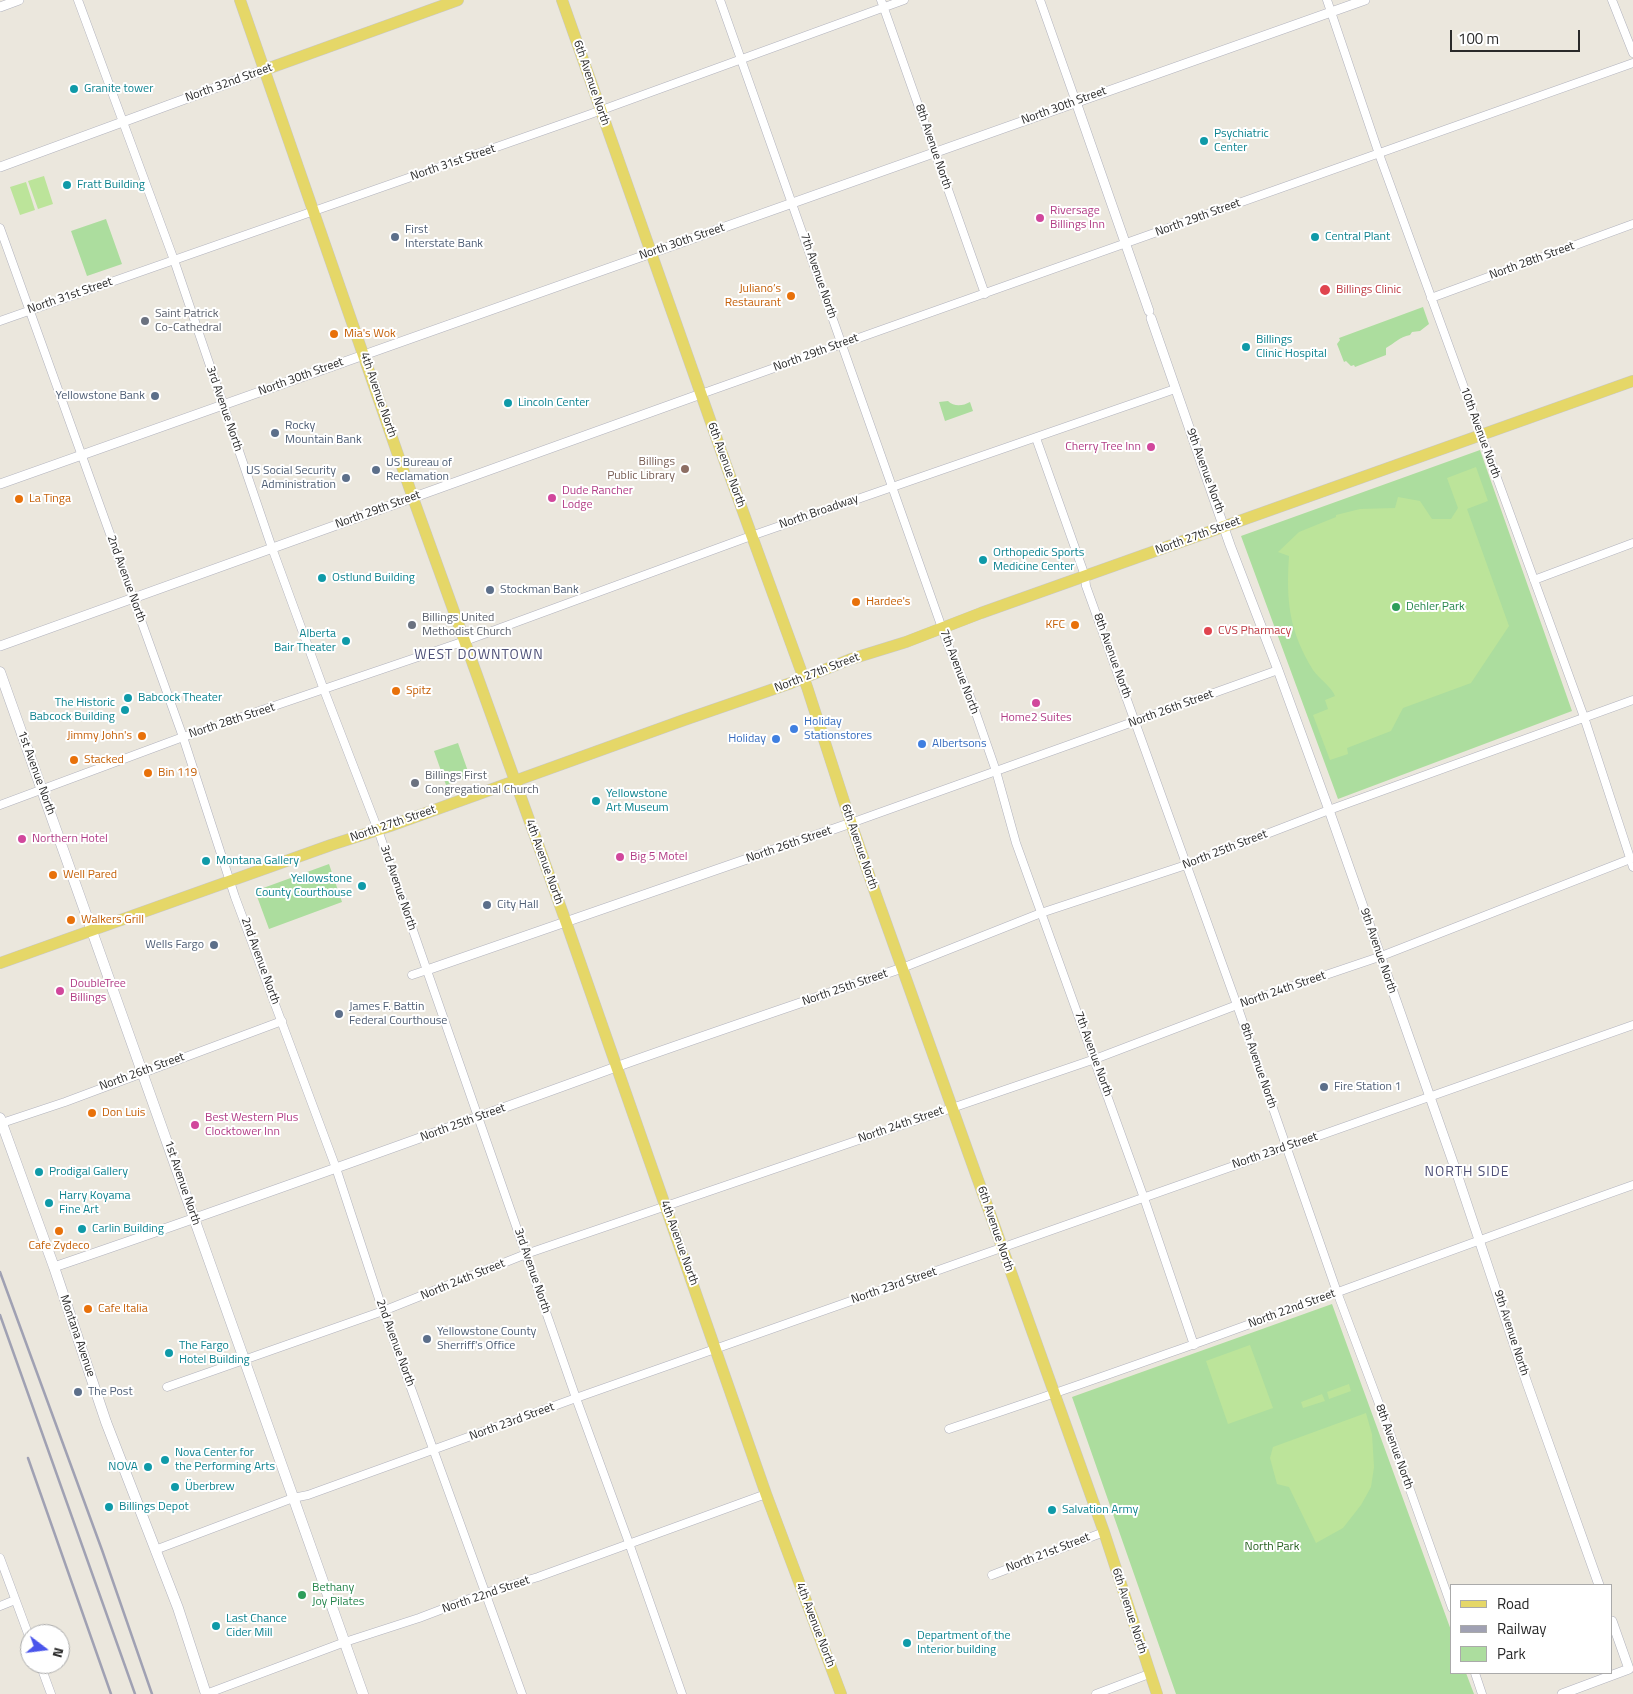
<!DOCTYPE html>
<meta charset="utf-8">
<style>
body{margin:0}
#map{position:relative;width:1633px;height:1694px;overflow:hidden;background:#ebe7dd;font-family:"Titillium Web",sans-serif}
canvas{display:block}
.legend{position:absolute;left:1450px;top:1584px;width:162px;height:90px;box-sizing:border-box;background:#fff;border:1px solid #aaa;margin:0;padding:6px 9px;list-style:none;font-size:15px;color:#2a2a2a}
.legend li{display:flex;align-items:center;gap:10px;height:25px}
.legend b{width:25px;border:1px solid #aaa}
.north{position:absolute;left:20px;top:1624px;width:50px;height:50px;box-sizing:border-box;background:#fff;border:1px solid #aaa;border-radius:50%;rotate:105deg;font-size:14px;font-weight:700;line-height:20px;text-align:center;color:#2a2a2a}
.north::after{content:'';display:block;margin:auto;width:18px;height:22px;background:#4a55eb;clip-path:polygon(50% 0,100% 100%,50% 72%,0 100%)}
.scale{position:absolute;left:1450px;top:30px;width:130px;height:22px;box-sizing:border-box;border:2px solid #2a2a2a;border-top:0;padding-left:6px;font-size:15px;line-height:18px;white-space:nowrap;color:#2a2a2a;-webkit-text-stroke:4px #fff;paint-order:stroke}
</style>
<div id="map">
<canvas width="1633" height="1694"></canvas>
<ul class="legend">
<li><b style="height:6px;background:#e5d768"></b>Road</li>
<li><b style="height:6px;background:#a0a1b3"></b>Railway</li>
<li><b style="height:14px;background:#acdd9e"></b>Park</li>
</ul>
<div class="north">N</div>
<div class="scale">100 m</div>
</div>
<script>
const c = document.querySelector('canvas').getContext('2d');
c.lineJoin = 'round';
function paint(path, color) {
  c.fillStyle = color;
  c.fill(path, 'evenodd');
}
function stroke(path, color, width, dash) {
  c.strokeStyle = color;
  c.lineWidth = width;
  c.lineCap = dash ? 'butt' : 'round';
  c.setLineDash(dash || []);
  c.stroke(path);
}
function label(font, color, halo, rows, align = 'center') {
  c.font = font + ' "Titillium Web",sans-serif';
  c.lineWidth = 4;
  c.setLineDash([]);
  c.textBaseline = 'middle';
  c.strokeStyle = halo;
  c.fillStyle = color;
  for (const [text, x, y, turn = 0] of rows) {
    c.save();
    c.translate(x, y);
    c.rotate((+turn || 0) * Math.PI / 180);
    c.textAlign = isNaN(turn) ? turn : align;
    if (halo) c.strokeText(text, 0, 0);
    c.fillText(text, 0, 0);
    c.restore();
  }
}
const green = new Path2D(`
 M 106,219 L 122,264 L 87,276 L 71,231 Z
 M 1423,307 L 1429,324 L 1420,331 L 1412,332 L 1410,335 C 1399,337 1395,343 1386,348 L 1386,355 L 1355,367 L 1354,365 L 1351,366 L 1346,361 L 1344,362 L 1337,344 L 1340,340 L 1339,338 Z
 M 948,401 C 954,407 963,406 970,402 L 973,411 L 945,421 L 939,402 Z
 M 1480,450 L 1572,711 L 1338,799 L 1241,536 Z
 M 458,743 L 470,777 L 446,785 L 434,751 Z
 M 329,864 L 342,902 L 269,929 L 255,891 Z
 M 1332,1304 L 1452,1633 L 1452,1673 L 1466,1673 L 1474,1694 L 1176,1694 L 1072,1397 Z`);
const pitch = new Path2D(`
 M 44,176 L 53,204 L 38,209 L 28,181 Z
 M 26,182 L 35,210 L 20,215 L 10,187 Z
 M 1476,467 L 1488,501 L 1467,509 L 1509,626 L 1471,683 L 1403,708 L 1391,731 L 1347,748 L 1348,754 L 1330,760 L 1313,715 L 1328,709 L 1325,700 L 1335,696 C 1332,687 1319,679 1313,670 C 1289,631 1286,601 1289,556 L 1278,552 L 1299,532 L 1336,517 L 1336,515 L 1360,509 L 1395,508 L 1398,497 L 1420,501 L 1432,519 L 1451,519 L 1458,508 L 1447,478 Z
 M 1250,1345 L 1273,1408 L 1228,1424 L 1206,1361 Z
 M 1349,1384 L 1351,1391 L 1329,1399 L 1327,1392 Z
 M 1322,1394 L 1325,1401 L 1303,1408 L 1301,1402 Z
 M 1366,1413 L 1372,1434 L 1374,1467 L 1371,1487 L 1361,1505 L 1343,1528 L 1316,1543 L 1289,1487 L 1277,1484 L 1270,1458 L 1273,1447 Z`);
const minor = new Path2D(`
 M 78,0 L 174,260 L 272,548 L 324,690 L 378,830 L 576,1398 L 629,1543 L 682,1694
 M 720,0 L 948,645 L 971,699 L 996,771 L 1016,843 L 1144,1198 L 1194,1345
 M 881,0 L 985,294
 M 1040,0 L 1076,102
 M 1327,0 L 1379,154 L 1584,717 L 1633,867
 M 1612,0 L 1633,53
 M 0,228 L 183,737 L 235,897 L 336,1168 L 383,1311 L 522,1694
 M 1431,298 L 1633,224
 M 0,321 L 588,115 L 904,0
 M 701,394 L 1633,63
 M 1036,438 L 1085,576 L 1086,586 L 1237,1005 L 1337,1292 L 1387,1425 L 1452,1608
 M 1534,580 L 1633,543
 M 0,805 L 183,737 L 465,641 L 751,536 L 1175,389
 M 851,823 L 1278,670
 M 902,968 L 1041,913 L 1186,865 L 1329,810 L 1633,700
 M 412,975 L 427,970
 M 2,1123 L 65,1102 L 282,1021
 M 167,1387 L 383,1311 L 526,1254 L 1095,1059 L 1237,1005 L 1379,957 L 1633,858
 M 949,1429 C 1179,1353 1405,1266 1633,1185
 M 155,1550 L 293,1498 L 308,1495 L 576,1398 L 1633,1025
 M 0,1558 L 30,1639
 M 992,1575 L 1104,1532
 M 0,1606 L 15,1600
 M 40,1664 L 51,1694
 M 1475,1673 L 1482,1694
 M 206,1694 L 345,1642 L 419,1618 L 485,1593 L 538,1577 L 766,1494
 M 1096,1694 L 1149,1674`);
const tertiary = new Path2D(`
 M 0,7 L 19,0
 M 1076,102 L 1149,311
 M 0,167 L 264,70
 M 1151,318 L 1230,545 L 1278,670 L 1329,810 L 1455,1168 L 1527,1383 L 1599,1585
 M 0,484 L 1365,0
 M 0,646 L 701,394
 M 427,970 L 851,823
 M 54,1267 C 242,1203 429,1135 616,1067 C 711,1033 807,1001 902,968
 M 1562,1694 L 1629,1669 L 1612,1621`);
const secondary = new Path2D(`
 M 0,672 L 363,1694
 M 0,1118 L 54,1267 L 106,1422 L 178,1608 L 206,1694`);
const primary = new Path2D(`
 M 240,0 L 413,498 L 566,922 L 766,1494 L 841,1694
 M 562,0 L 726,465 L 807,687 L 851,823 L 876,895 L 1104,1532 L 1157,1694
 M 264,70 L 458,0
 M 0,963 L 331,845 L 390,826 L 684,720 L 791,683 L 851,659 L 906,642 L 981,613 L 1633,381`);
const rail = new Path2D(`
 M 0,1272 L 102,1550 L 152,1694
 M 0,1315 L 135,1694
 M 28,1458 L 111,1694`);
const markers = [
 [74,89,5,"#0f9aa8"],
 [1204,141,5,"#0f9aa8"],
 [67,185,5,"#0f9aa8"],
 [1040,218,5,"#d1479c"],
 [395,237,5,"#5c6f8a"],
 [1315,237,5,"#0f9aa8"],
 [1325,290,6,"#e0444e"],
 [791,296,5,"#e8710a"],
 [145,321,5,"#6b7280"],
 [334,334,5,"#e8710a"],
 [1246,347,5,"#0f9aa8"],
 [155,396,5,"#5c6f8a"],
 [508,403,5,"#0f9aa8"],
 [275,433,5,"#5c6f8a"],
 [1151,447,5,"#d1479c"],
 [685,469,5,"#8d6e63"],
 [376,470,5,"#5c6f8a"],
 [346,478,5,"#5c6f8a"],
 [552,498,5,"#d1479c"],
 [19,499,5,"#e8710a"],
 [983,560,5,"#0f9aa8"],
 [322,578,5,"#0f9aa8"],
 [490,590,5,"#5c6f8a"],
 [856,602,5,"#e8710a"],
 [1396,607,5,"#2e9e5b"],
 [412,625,5,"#6b7280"],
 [1075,625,5,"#e8710a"],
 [1208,631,5,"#e0444e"],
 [346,641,5,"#0f9aa8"],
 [396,691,5,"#e8710a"],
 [128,698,5,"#0f9aa8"],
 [1036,703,5,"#d1479c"],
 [125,710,5,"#0f9aa8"],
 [794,729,5,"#3f7fe0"],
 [142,736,5,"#e8710a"],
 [776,739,5,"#3f7fe0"],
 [922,744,5,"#3f7fe0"],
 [74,760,5,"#e8710a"],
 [148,773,5,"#e8710a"],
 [415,783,5,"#6b7280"],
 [596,801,5,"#0f9aa8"],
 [22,839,5,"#d1479c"],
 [620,857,5,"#d1479c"],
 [206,861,5,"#0f9aa8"],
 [53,875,5,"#e8710a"],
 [362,886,5,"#0f9aa8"],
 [487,905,5,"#5c6f8a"],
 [71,920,5,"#e8710a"],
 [214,945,5,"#5c6f8a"],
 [60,991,5,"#d1479c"],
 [339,1014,5,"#5c6f8a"],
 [1324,1087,5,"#5c6f8a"],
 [92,1113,5,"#e8710a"],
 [195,1125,5,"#d1479c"],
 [39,1172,5,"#0f9aa8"],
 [49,1203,5,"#0f9aa8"],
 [82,1229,5,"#0f9aa8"],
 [59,1231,5,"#e8710a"],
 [88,1309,5,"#e8710a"],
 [427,1339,5,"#5c6f8a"],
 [169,1353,5,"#0f9aa8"],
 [78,1392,5,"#5c6f8a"],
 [165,1460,5,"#0f9aa8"],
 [148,1467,5,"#0f9aa8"],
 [175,1487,5,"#0f9aa8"],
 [109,1507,5,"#0f9aa8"],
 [1052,1510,5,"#0f9aa8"],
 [302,1595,5,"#2e9e5b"],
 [216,1626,5,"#0f9aa8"],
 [907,1643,5,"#0f9aa8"]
];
const streetNames = [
 ["North 32nd Street",229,83,-20],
 ["6th Avenue North",591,83,71],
 ["North 30th Street",1064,106,-20],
 ["8th Avenue North",933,147,71],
 ["North 31st Street",453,163,-19],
 ["North 29th Street",1198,218,-20],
 ["North 30th Street",682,242,-19],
 ["North 28th Street",1532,261,-20],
 ["7th Avenue North",818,276,71],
 ["North 31st Street",70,296,-19],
 ["North 29th Street",816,353,-20],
 ["North 30th Street",301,377,-20],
 ["4th Avenue North",378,395,71],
 ["3rd Avenue North",224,409,71],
 ["10th Avenue North",1480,433,70],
 ["6th Avenue North",726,465,70],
 ["9th Avenue North",1205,471,70],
 ["North 29th Street",378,510,-20],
 ["North Broadway",819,512,-19],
 ["North 27th Street",1198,536,-20],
 ["2nd Avenue North",126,579,70],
 ["8th Avenue North",1112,656,70],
 ["7th Avenue North",959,672,69],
 ["North 27th Street",817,673,-21],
 ["North 26th Street",1171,709,-20],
 ["North 28th Street",232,721,-18],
 ["1st Avenue North",36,773,70],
 ["North 27th Street",393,824,-19],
 ["North 26th Street",789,845,-19],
 ["6th Avenue North",859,847,71],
 ["North 25th Street",1225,850,-21],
 ["4th Avenue North",544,862,70],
 ["3rd Avenue North",398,888,71],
 ["9th Avenue North",1378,951,71],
 ["2nd Avenue North",260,961,70],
 ["North 25th Street",845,988,-19],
 ["North 24th Street",1283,990,-19],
 ["7th Avenue North",1093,1054,70],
 ["8th Avenue North",1258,1066,71],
 ["North 26th Street",142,1072,-20],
 ["North 25th Street",463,1123,-20],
 ["North 24th Street",901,1125,-19],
 ["North 23rd Street",1275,1151,-19],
 ["1st Avenue North",182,1183,71],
 ["6th Avenue North",995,1229,71],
 ["4th Avenue North",679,1243,70],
 ["3rd Avenue North",532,1271,71],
 ["North 24th Street",463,1280,-22],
 ["North 23rd Street",894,1286,-19],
 ["North 22nd Street",1292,1309,-20],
 ["9th Avenue North",1511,1333,72],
 ["Montana Avenue",77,1336,71],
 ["2nd Avenue North",395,1343,70],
 ["North 23rd Street",512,1422,-20],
 ["8th Avenue North",1394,1447,70],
 ["North 21st Street",1048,1553,-21],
 ["North 22nd Street",486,1595,-19],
 ["6th Avenue North",1129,1611,72],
 ["4th Avenue North",815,1625,69]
];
const cultureNames = [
 ["Granite tower",84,89],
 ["Psychiatric",1214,134],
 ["Center",1214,148],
 ["Fratt Building",77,185],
 ["Central Plant",1325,237],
 ["Billings",1256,340],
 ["Clinic Hospital",1256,354],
 ["Lincoln Center",518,403],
 ["Orthopedic Sports",993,553],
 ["Medicine Center",993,567],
 ["Ostlund Building",332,578],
 ["Alberta",336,634,"right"],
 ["Bair Theater",336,648,"right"],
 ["Babcock Theater",138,698],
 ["The Historic",115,703,"right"],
 ["Babcock Building",115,717,"right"],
 ["Yellowstone",606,794],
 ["Art Museum",606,808],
 ["Montana Gallery",216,861],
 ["Yellowstone",352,879,"right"],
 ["County Courthouse",352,893,"right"],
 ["Prodigal Gallery",49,1172],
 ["Harry Koyama",59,1196],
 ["Fine Art",59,1210],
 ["Carlin Building",92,1229],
 ["The Fargo",179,1346],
 ["Hotel Building",179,1360],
 ["Nova Center for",175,1453],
 ["the Performing Arts",175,1467],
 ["NOVA",138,1467,"right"],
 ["Überbrew",185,1487],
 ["Billings Depot",119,1507],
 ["Salvation Army",1062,1510],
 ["Last Chance",226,1619],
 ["Cider Mill",226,1633],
 ["Department of the",917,1636],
 ["Interior building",917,1650]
];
const hotelNames = [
 ["Riversage",1050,211],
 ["Billings Inn",1050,225],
 ["Cherry Tree Inn",1141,447,"right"],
 ["Dude Rancher",562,491],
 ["Lodge",562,505],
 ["Home2 Suites",1036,718,"center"],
 ["Northern Hotel",32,839],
 ["Big 5 Motel",630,857],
 ["DoubleTree",70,984],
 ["Billings",70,998],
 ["Best Western Plus",205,1118],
 ["Clocktower Inn",205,1132]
];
const serviceNames = [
 ["First",405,230],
 ["Interstate Bank",405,244],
 ["Yellowstone Bank",145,396,"right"],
 ["Rocky",285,426],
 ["Mountain Bank",285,440],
 ["US Bureau of",386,463],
 ["Reclamation",386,477],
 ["US Social Security",336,471,"right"],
 ["Administration",336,485,"right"],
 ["Stockman Bank",500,590],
 ["City Hall",497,905],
 ["Wells Fargo",204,945,"right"],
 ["James F. Battin",349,1007],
 ["Federal Courthouse",349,1021],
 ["Fire Station 1",1334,1087],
 ["Yellowstone County",437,1332],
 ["Sherriff's Office",437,1346],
 ["The Post",88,1392]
];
const foodNames = [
 ["Juliano’s",781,289,"right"],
 ["Restaurant",781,303,"right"],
 ["Mia's Wok",344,334],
 ["La Tinga",29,499],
 ["Hardee's",866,602],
 ["KFC",1065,625,"right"],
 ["Spitz",406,691],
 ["Jimmy John's",132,736,"right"],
 ["Stacked",84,760],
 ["Bin 119",158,773],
 ["Well Pared",63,875],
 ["Walkers Grill",81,920],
 ["Don Luis",102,1113],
 ["Cafe Zydeco",59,1246,"center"],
 ["Cafe Italia",98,1309]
];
const healthNames = [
 ["Billings Clinic",1336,290],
 ["CVS Pharmacy",1218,631]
];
const worshipNames = [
 ["Saint Patrick",155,314],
 ["Co-Cathedral",155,328],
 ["Billings United",422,618],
 ["Methodist Church",422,632],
 ["Billings First",425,776],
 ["Congregational Church",425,790]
];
const educationNames = [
 ["Billings",675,462],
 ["Public Library",675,476]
];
const leisureNames = [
 ["Dehler Park",1406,607],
 ["Bethany",312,1588],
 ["Joy Pilates",312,1602]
];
const shopNames = [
 ["Holiday",804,722],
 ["Stationstores",804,736],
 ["Holiday",766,739,"right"],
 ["Albertsons",932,744]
];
const parkNames = [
 ["North Park",1272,1547]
];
const neighbourhoodNames = [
 ["WEST DOWNTOWN",479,656],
 ["NORTH SIDE",1467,1173]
];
paint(green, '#acdd9e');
paint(pitch, '#bce49a');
stroke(minor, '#b1b2bd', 9);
stroke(tertiary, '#b1b2bd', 10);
stroke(secondary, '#b1b2bd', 11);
stroke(primary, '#c8c8c8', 12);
stroke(minor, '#fff', 8);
stroke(tertiary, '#fff', 9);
stroke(secondary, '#fff', 10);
stroke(primary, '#e5d768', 11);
stroke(rail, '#a0a1b3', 2.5);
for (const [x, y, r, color] of markers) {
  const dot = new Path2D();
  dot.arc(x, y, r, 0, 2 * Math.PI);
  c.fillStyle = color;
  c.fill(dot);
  stroke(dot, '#fff', 2);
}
label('12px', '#2a2a2a', '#fff', streetNames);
label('12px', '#0d838f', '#fff', cultureNames, 'left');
label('12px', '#b23c85', '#fff', hotelNames, 'left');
label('12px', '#4e5e75', '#fff', serviceNames, 'left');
label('12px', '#c56008', '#fff', foodNames, 'left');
label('12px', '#be3a42', '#fff', healthNames, 'left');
label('12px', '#5b616d', '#fff', worshipNames, 'left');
label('12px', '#785e54', '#fff', educationNames, 'right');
label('12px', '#27864d', '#fff', leisureNames, 'left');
label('12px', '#366cbe', '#fff', shopNames, 'left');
label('12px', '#266120', '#fff', parkNames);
c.letterSpacing = '1px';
label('14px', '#4e5077', '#fff', neighbourhoodNames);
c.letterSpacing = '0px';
</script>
